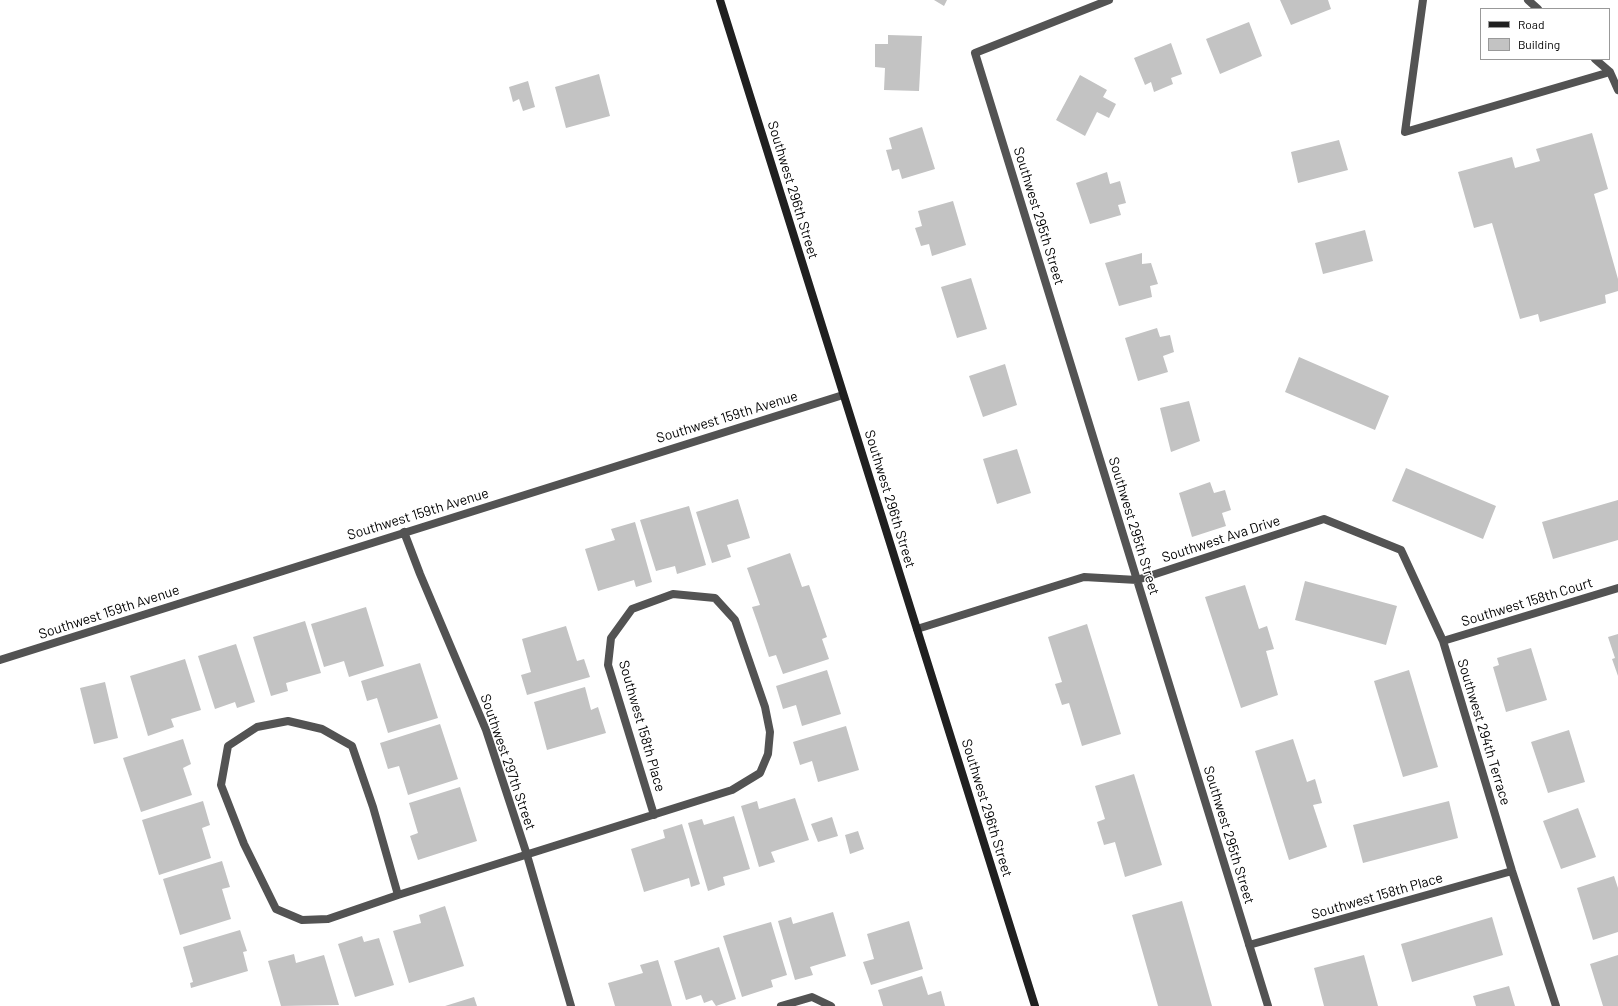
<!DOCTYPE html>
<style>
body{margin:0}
#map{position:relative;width:1618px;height:1006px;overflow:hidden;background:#fff;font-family:Barlow,sans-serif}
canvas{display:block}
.legend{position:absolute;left:1480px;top:8px;width:130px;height:52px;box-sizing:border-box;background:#fff;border:1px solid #999;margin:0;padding:5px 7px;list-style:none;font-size:12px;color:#000}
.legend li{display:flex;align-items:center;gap:8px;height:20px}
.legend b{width:20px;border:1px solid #999}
</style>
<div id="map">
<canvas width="1618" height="1006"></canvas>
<ul class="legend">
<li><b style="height:5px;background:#202020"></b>Road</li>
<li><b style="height:11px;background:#c3c3c3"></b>Building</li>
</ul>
</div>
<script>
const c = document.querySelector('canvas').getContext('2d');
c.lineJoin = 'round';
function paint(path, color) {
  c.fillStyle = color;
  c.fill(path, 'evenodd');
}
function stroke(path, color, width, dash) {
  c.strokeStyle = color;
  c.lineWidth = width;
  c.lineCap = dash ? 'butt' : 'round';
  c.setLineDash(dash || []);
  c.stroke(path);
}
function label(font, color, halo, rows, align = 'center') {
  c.font = font + ' Barlow,sans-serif';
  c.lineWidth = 3;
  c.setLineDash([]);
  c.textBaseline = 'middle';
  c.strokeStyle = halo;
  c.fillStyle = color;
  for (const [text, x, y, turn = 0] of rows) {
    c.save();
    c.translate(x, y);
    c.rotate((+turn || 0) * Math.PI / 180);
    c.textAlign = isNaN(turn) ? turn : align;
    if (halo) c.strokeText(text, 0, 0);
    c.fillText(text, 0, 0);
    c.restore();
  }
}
const building = new Path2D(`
 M 934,0 L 947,0 L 944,6 Z
 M 1280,0 L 1328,0 L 1331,9 L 1291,25 Z
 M 1249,22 L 1262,56 L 1220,74 L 1206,39 Z
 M 888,35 L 922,36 L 919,91 L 884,90 L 885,68 L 875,67 L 875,44 L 888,44 Z
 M 1171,43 L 1182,74 L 1171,78 L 1173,84 L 1154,92 L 1151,82 L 1145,85 L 1134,58 Z
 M 599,74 L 610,116 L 566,128 L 555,87 Z
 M 1080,75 L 1107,90 L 1103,97 L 1116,104 L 1109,118 L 1097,112 L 1085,136 L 1056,120 Z
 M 528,81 L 535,107 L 523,111 L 519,99 L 513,102 L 509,87 Z
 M 922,127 L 935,169 L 902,179 L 899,169 L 892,171 L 886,150 L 892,149 L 889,138 Z
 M 1592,133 L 1608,189 L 1594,194 L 1618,279 L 1618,291 L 1605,295 L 1606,303 L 1540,322 L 1538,314 L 1520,319 L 1492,223 L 1474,228 L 1458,172 L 1512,157 L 1515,168 L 1540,161 L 1536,149 Z
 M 1339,140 L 1348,170 L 1298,183 L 1291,152 Z
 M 1107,172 L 1110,184 L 1120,181 L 1126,203 L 1118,205 L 1121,215 L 1090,224 L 1076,183 Z
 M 953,201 L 966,245 L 932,256 L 929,244 L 921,246 L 915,228 L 922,226 L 918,211 Z
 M 1365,230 L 1373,261 L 1323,274 L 1315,243 Z
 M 1142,253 L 1142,264 L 1151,263 L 1158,284 L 1150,286 L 1152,297 L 1119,306 L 1105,263 Z
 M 971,278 L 987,329 L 957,338 L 941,287 Z
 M 1157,328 L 1160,337 L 1170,335 L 1174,352 L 1163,356 L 1168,372 L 1138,381 L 1125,338 Z
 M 1299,357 L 1389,396 L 1375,430 L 1285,392 Z
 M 1005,364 L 1017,405 L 983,417 L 969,376 Z
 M 1189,401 L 1200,441 L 1171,452 L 1160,408 Z
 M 1017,449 L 1031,493 L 997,504 L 983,459 Z
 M 1406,468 L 1496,506 L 1483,539 L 1392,501 Z
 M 1210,482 L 1214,493 L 1225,490 L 1231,510 L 1222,513 L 1226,526 L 1192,537 L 1179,493 Z
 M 738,499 L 750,538 L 727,545 L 731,557 L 712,563 L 696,512 Z
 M 1618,500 L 1618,540 L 1553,559 L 1542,522 Z
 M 689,506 L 706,565 L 677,574 L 675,566 L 656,571 L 640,520 Z
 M 635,522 L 652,582 L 636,587 L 634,580 L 598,591 L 585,549 L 615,540 L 611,529 Z
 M 790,553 L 802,587 L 809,585 L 827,637 L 822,639 L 829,659 L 783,674 L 776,655 L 769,657 L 758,624 L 752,607 L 760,605 L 747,568 Z
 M 1305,581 L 1397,606 L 1386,645 L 1295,620 Z
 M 1245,585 L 1259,629 L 1267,626 L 1274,649 L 1266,651 L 1278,695 L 1241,708 L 1205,597 Z
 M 366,607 L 384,666 L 349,677 L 344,661 L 324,667 L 311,624 Z
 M 305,621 L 321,673 L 286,683 L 288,691 L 271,696 L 253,637 Z
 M 1087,624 L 1121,734 L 1082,746 L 1069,703 L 1062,705 L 1055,684 L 1062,682 L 1048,637 Z
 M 566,626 L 577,661 L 584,659 L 590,677 L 527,695 L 521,675 L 531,672 L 522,639 Z
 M 1618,634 L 1618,676 L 1612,659 L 1615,658 L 1608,637 Z
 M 236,644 L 255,702 L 237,708 L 235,702 L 215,709 L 198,656 Z
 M 1531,648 L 1547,700 L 1506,712 L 1493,667 L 1499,665 L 1497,658 Z
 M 185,659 L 201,710 L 171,719 L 174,727 L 148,736 L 130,676 Z
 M 420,663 L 438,718 L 388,733 L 377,698 L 367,701 L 361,681 Z
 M 827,670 L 841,714 L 802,726 L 796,705 L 783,709 L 776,686 Z
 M 1409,670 L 1438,767 L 1403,777 L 1374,681 Z
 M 105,682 L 118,738 L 94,744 L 80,688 Z
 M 585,687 L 591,710 L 598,707 L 606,733 L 547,750 L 534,702 Z
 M 440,724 L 458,779 L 408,795 L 399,766 L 388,769 L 380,743 Z
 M 846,726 L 859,770 L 818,782 L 812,761 L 800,765 L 793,742 Z
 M 1569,730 L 1585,782 L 1548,793 L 1531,742 Z
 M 183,739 L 191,764 L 183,768 L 192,795 L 141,812 L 123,758 Z
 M 1293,739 L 1307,782 L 1315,779 L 1322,803 L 1313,805 L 1327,847 L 1289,860 L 1255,751 Z
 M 1134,774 L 1162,865 L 1125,877 L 1115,842 L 1104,845 L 1097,822 L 1105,819 L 1095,786 Z
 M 460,787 L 477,841 L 418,860 L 410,836 L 418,833 L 409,803 Z
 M 795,798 L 809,840 L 771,852 L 775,862 L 759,867 L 741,806 L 757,801 L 759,809 Z
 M 203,801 L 210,825 L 202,828 L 211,858 L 159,875 L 142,820 Z
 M 1449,801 L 1458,838 L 1363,863 L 1353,825 Z
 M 1578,808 L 1596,857 L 1561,869 L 1543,821 Z
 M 734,816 L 750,869 L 723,877 L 725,885 L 708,891 L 688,823 L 702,819 L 704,825 Z
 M 832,817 L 838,836 L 818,842 L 811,824 Z
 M 682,824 L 700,884 L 691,887 L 689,878 L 644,892 L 631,849 L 665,838 L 663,830 Z
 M 858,831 L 864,849 L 850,854 L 845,835 Z
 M 222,861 L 230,887 L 222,889 L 231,919 L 180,935 L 163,879 Z
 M 1614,876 L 1618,888 L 1618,932 L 1593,940 L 1577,888 Z
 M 1182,901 L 1212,1006 L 1158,1006 L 1132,915 Z
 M 445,906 L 464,966 L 409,983 L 393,931 L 421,923 L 419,915 Z
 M 833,912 L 846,956 L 810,967 L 813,975 L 795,980 L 778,921 L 791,917 L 793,924 Z
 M 1492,917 L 1503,955 L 1412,982 L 1401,944 Z
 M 909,921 L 923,969 L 871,985 L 863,962 L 874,959 L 867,934 Z
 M 771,922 L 787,975 L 771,980 L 773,987 L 742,997 L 723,936 Z
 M 240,930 L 247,951 L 243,952 L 248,971 L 191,988 L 190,983 L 193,982 L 183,947 Z
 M 362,936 L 364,942 L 379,938 L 394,985 L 355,997 L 338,944 Z
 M 719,947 L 736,999 L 716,1006 L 712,1000 L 704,1003 L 701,995 L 686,1000 L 674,961 Z
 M 294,954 L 296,963 L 324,955 L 339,1005 L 281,1006 L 268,961 Z
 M 1364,955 L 1378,1006 L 1324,1006 L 1314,968 Z
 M 1618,955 L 1618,1006 L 1603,1006 L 1590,964 Z
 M 658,960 L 672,1006 L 615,1006 L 608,983 L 643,973 L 640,965 Z
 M 922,976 L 928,995 L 941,991 L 945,1006 L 883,1006 L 878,990 Z
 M 1509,986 L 1515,1006 L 1476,1006 L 1473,996 Z
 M 474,997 L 477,1006 L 445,1006 Z`);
const lane = new Path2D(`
 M 1423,0 L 1405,132 L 1610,72 L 1595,59
 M 1528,0 L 1538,9
 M 1610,72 L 1618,90`);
const street = new Path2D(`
 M 1109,0 L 975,53 L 1268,1006
 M 404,532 L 420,574 L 486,730 L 527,855 L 571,1006
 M 917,629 L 1084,577 L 1137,580 L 1324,519 L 1401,550 L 1443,641 L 1512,871 L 1556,1006
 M 1443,641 L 1618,588
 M 0,660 L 843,395
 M 398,895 L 373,807 L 352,746 L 322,729 L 288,721 L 257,727 L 228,746 L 221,785 L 244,844 L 276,909 L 302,920 L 328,919 L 398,895 L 732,790 L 760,773 L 768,754 L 770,732 L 765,707 L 735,620 L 715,598 L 673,594 L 632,609 L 611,638 L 608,665 L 654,815
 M 1249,945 L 1512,871
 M 781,1006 L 812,997 L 831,1006`);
const secondary = new Path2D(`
 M 720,0 L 1035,1006`);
const streetNames = [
 ["Southwest 296th Street",793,190,73],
 ["Southwest 295th Street",1039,216,73],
 ["Southwest 159th Avenue",727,417,-17],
 ["Southwest 296th Street",890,499,73],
 ["Southwest 159th Avenue",418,514,-17],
 ["Southwest 295th Street",1134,526,73],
 ["Southwest Ava Drive",1221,539,-18],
 ["Southwest 158th Court",1527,602,-17],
 ["Southwest 159th Avenue",109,612,-18],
 ["Southwest 158th Place",642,726,74],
 ["Southwest 294th Terrace",1484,732,73],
 ["Southwest 297th Street",508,762,71],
 ["Southwest 296th Street",987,808,73],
 ["Southwest 295th Street",1229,835,73],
 ["Southwest 158th Place",1377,896,-16]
];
paint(building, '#c3c3c3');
stroke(lane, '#535353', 8);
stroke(street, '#535353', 8);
stroke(secondary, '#202020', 8);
label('14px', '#000', '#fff', streetNames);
</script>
